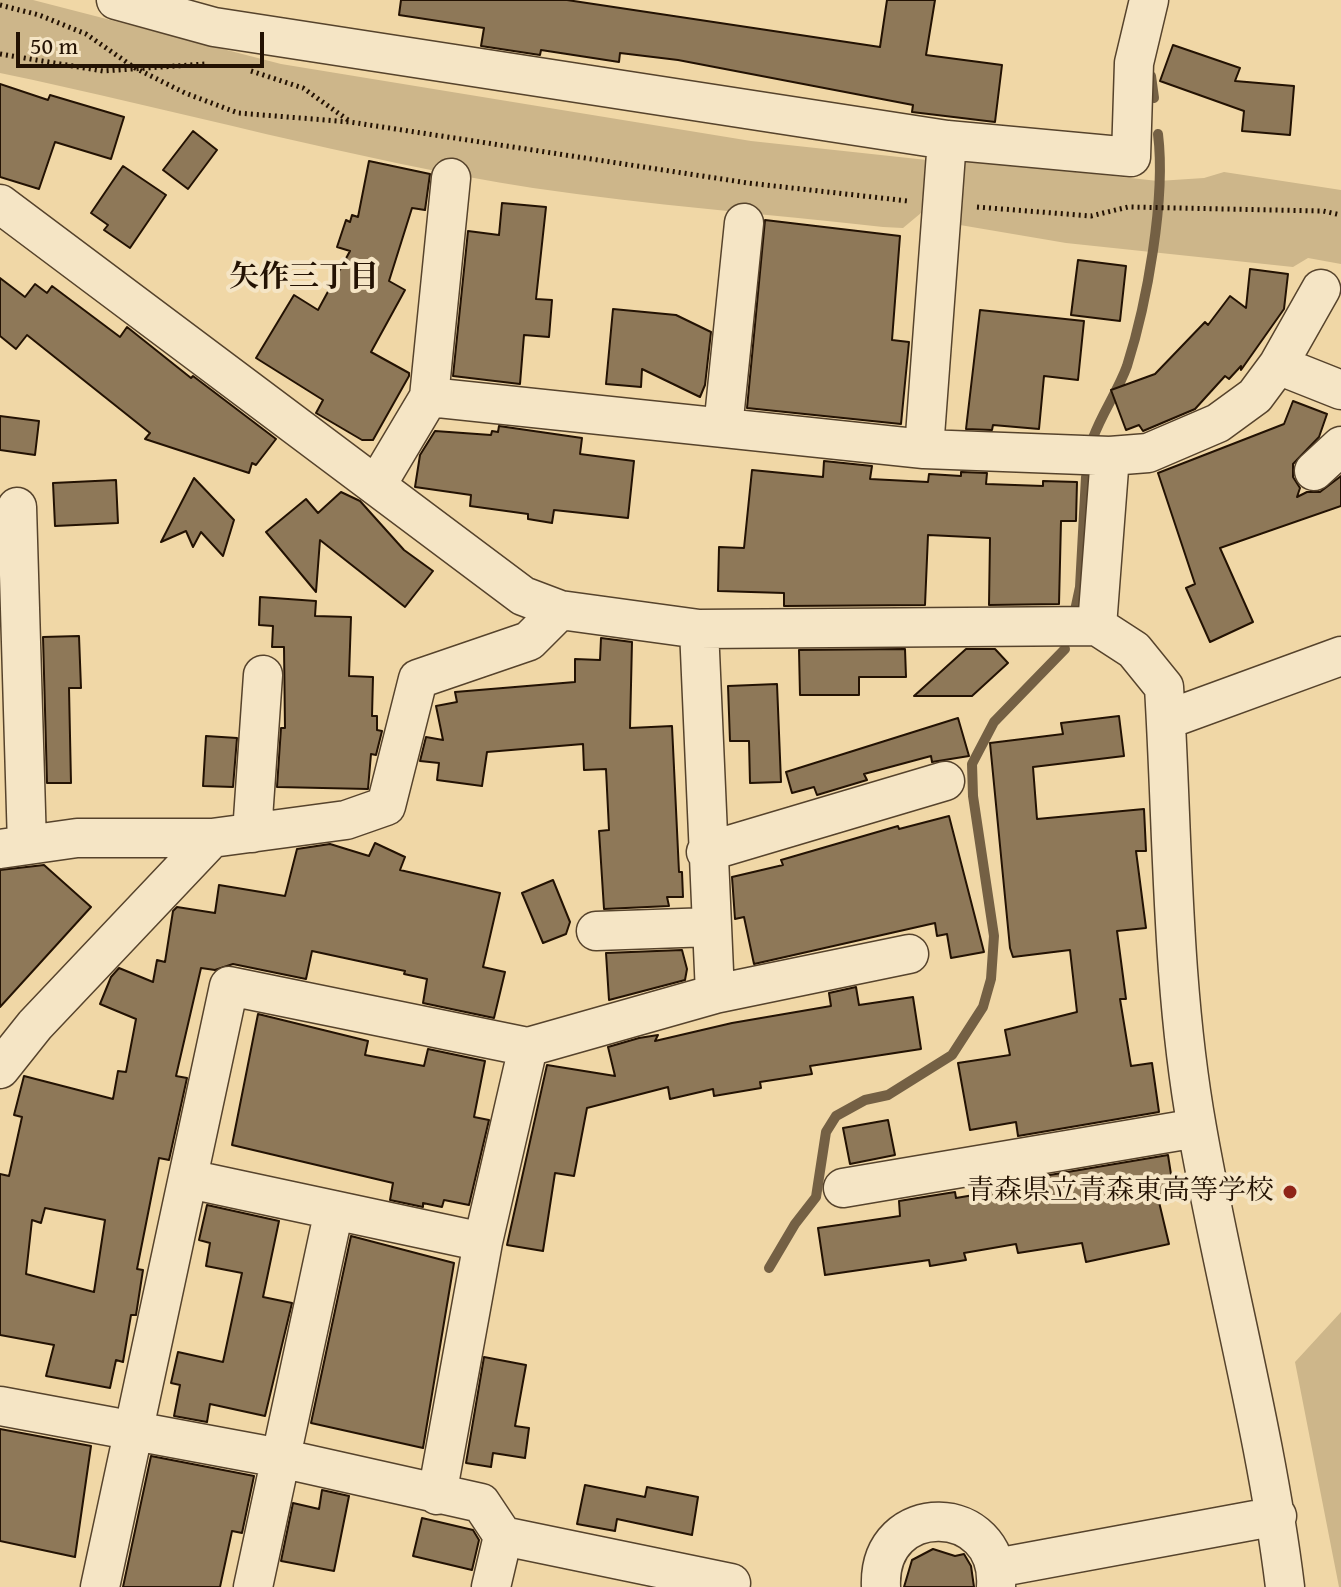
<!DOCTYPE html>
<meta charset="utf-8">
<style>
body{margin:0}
#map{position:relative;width:1341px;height:1587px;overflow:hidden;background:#f0d7a6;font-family:"Gentium Book Plus",serif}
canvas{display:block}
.scale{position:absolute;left:16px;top:32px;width:248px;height:36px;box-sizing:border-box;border:4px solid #231203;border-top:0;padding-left:10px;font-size:24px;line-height:28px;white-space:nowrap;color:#231203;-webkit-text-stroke:6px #f5e5c5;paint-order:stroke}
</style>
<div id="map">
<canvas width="1341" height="1587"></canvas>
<div class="scale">50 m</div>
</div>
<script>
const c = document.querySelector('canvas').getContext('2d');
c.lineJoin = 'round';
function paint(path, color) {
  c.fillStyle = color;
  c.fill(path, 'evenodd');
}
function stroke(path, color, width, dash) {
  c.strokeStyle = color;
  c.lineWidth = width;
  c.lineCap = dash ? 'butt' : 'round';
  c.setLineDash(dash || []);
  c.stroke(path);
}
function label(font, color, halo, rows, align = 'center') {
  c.font = font + ' "Gentium Book Plus","Noto Serif JP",serif';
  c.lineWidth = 8;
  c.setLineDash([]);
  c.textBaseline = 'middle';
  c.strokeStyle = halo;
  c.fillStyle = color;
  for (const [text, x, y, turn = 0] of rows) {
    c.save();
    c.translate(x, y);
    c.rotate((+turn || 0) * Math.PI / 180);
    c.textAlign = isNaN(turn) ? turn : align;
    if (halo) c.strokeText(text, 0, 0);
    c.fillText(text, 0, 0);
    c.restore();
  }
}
const green = new Path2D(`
 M 0,0 L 33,0 L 281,64 L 751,141 L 927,160 L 921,213 L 903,228 L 883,227 C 767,214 649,205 533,188 C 353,160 178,110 0,73 Z
 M 965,160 L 1158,181 L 1204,178 L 1224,172 L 1341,190 L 1341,264 L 1308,258 L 1293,267 L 1066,243 L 960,225 Z
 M 1341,1312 L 1341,1587 L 1339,1587 L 1295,1362 Z`);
const stream = new Path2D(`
 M 1151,76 L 1154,98
 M 1093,438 C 1102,413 1118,391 1127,366 C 1147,303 1166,198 1158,134
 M 1074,615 L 1080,587 L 1086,477
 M 769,1268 L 795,1224 L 816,1197 L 826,1132 L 836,1116 L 865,1100 L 888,1095 L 952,1055 L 983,1007 L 991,979 L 994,936 L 973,796 L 972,764 L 994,722 L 1065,649`);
const building = new Path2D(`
 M 401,0 L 567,0 L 880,47 L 887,0 L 935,0 L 926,55 L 1002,65 L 995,122 L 912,112 L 913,105 L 678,60 L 620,53 L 619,62 L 541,50 L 540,55 L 481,46 L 484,28 L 399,15 Z
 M 1173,45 L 1240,68 L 1235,81 L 1294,86 L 1290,135 L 1242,131 L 1244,111 L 1160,81 Z
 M 0,84 L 48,100 L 50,95 L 124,117 L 111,159 L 55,142 L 39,189 L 0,177 Z
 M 193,131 L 217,150 L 188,189 L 163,170 Z
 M 369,161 L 430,174 L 425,210 L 412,208 L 389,281 L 405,290 L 371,352 L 409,373 L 409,376 L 373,440 L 362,440 L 316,413 L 323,400 L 256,358 L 294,295 L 318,310 L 350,251 L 337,247 L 346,220 L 350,222 L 352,215 L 358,217 Z
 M 123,166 L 166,195 L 130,248 L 104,230 L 108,225 L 91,213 Z
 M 502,203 L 546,207 L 536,299 L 552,300 L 549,337 L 524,335 L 520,384 L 453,376 L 468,231 L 499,235 Z
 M 765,220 L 900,236 L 892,340 L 909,342 L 901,424 L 747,408 Z
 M 1078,260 L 1126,266 L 1120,321 L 1071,315 Z
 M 1250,269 L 1288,274 L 1284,309 L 1241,370 L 1241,366 L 1229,379 L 1225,376 L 1195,409 L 1143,431 L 1139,425 L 1126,430 L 1111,390 L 1155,374 L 1205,322 L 1208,325 L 1230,296 L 1246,308 Z
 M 0,278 L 25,297 L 35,284 L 47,293 L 52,286 L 120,337 L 127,327 L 191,378 L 193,376 L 276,439 L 256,465 L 252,463 L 249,473 L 145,439 L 150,433 L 27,335 L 16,349 L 0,336 Z
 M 613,309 L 676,315 L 711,332 L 705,385 L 700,397 L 642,369 L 641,387 L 606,384 Z
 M 980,310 L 1084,321 L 1078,380 L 1044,376 L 1039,429 L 993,425 L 992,430 L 966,429 Z
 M 1293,401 L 1327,414 L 1319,437 L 1293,464 L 1293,477 L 1300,488 L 1297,497 L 1307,492 L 1320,492 L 1341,476 L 1341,506 L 1220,548 L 1253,622 L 1210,642 L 1186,588 L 1195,584 L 1158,473 L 1284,424 Z
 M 0,416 L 39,421 L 35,455 L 0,450 Z
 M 499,426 L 582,438 L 580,454 L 634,461 L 628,518 L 554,510 L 552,523 L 528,519 L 528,514 L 470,506 L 471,495 L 415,487 L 420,455 L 435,431 L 491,435 L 492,431 L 498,432 Z
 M 824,461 L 872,466 L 870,479 L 928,482 L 929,474 L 961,476 L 961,472 L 987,473 L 986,484 L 1043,486 L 1043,481 L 1077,482 L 1076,521 L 1061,521 L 1059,604 L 989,605 L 990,538 L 928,535 L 925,605 L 784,606 L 784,593 L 718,591 L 719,547 L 744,548 L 752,470 L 823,477 Z
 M 194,478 L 234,520 L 223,556 L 201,532 L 193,547 L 186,531 L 161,542 Z
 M 116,480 L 118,523 L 55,526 L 53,483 Z
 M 341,492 L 360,501 L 404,550 L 433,571 L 405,607 L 320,540 L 316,592 L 266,532 L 306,499 L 318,513 Z
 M 260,597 L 316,601 L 315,616 L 351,617 L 349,676 L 373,677 L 372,716 L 377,716 L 377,730 L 382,731 L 376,755 L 371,754 L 368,789 L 277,787 L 281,728 L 285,728 L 284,647 L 272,647 L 273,626 L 259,625 Z
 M 79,636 L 81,688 L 69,688 L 71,783 L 47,783 L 43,637 Z
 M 601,638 L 632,642 L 630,728 L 672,726 L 679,872 L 682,872 L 683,897 L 667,897 L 669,906 L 604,909 L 599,831 L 609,830 L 606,769 L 584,770 L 583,744 L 487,752 L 482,786 L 437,780 L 439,763 L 420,761 L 426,737 L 443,740 L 436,706 L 457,702 L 455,692 L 575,682 L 575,659 L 600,660 Z
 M 905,649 L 906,677 L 859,677 L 859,695 L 800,695 L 799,650 Z
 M 966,649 L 995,649 L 1008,663 L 972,696 L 914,696 Z
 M 777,684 L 781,782 L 750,783 L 749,741 L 730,741 L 728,686 Z
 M 1119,716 L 1124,756 L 1033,767 L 1037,819 L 1144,809 L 1146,851 L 1136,851 L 1146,928 L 1117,931 L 1126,999 L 1120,999 L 1131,1066 L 1152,1063 L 1159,1112 L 1018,1136 L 1016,1122 L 970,1130 L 958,1063 L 1010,1055 L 1005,1030 L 1077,1012 L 1070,950 L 1013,957 L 1010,948 L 990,743 L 1063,734 L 1061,723 Z
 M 958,718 L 969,756 L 932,762 L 931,756 L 864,774 L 867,780 L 817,795 L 814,787 L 792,793 L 786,772 Z
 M 206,736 L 237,738 L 233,787 L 203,786 Z
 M 949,816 L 984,952 L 951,958 L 947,934 L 937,936 L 935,923 L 754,964 L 744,917 L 735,919 L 732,877 L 783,865 L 781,860 L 898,826 L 899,829 Z
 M 375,843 L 405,857 L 400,870 L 500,893 L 483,967 L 505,972 L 494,1018 L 423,1003 L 427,979 L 404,974 L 405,971 L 312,951 L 306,979 L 233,964 L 215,970 L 201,968 L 176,1076 L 187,1078 L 169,1160 L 159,1158 L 137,1269 L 143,1270 L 136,1315 L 131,1315 L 123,1362 L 116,1360 L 110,1388 L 46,1376 L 54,1345 L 0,1335 L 0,1174 L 9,1176 L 22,1117 L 14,1115 L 24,1076 L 113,1099 L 118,1071 L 126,1072 L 136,1019 L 100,1004 L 111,977 L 119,968 L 153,982 L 157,960 L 165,962 L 173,911 L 177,907 L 215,913 L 219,885 L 285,896 L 297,849 L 330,844 L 369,856 ZM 45,1208 L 105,1220 L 94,1292 L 26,1274 L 32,1220 L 41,1223 Z
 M 44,865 L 91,907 L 0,1007 L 0,870 Z
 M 553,880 L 570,922 L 566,934 L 543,943 L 522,893 Z
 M 682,950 L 687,969 L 685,980 L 609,1000 L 606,953 Z
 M 856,987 L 859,1005 L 913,997 L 921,1049 L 810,1066 L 812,1074 L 760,1082 L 761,1088 L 714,1096 L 713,1089 L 670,1099 L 668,1087 L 587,1108 L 574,1176 L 555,1173 L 543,1251 L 507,1245 L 547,1065 L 615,1076 L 608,1047 L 639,1038 L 658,1035 L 655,1041 L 732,1023 L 831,1006 L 829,993 Z
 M 258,1014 L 368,1041 L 365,1055 L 424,1066 L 428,1049 L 485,1061 L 474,1117 L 489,1120 L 469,1205 L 444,1200 L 442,1207 L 423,1203 L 423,1207 L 390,1200 L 393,1183 L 232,1145 Z
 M 888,1120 L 895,1155 L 850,1164 L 843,1128 Z
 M 1168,1155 L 1175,1200 L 1159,1202 L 1169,1244 L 1086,1262 L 1082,1243 L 1018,1253 L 1016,1244 L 964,1253 L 966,1260 L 930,1266 L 929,1260 L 825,1275 L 818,1228 L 900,1216 L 899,1201 L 955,1192 L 956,1198 L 1027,1186 L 1026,1179 Z
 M 207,1205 L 279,1221 L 263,1297 L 292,1303 L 265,1416 L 210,1404 L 207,1422 L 174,1416 L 180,1385 L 171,1383 L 178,1352 L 223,1362 L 242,1273 L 206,1266 L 210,1243 L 199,1240 Z
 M 351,1236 L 454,1263 L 423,1448 L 311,1423 Z
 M 484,1357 L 526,1365 L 515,1426 L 529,1428 L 525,1458 L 493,1453 L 491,1467 L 466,1463 Z
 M 0,1429 L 91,1446 L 75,1557 L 0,1541 Z
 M 151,1456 L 254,1476 L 242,1533 L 232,1531 L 220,1587 L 123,1587 Z
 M 585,1485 L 645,1497 L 647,1487 L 698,1497 L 692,1535 L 617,1519 L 615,1531 L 577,1524 Z
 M 322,1490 L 349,1496 L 334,1571 L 281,1561 L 293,1503 L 319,1509 Z
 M 422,1518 L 473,1530 L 479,1540 L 472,1570 L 413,1556 Z
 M 933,1549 L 955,1556 L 964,1554 L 971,1566 L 974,1587 L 904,1587 L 912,1560 Z`);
const path = new Path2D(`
 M 0,5 L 39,15 L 86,34 L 135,68 L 185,93 L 238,113 L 350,122 L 748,183 L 908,201
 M 0,54 L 103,71 L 205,64
 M 251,71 L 303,88 L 348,120
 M 977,207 L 1091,216 L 1128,207 L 1323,211 L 1341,215`);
const minor = new Path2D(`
 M 116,0 L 214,27 L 947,140 L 1131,157 L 1134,63 L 1149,0
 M 0,204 L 523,596 L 560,610 L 699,629 L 1097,626 L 1134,650 L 1164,687 C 1173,834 1171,983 1197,1128 C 1224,1282 1266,1432 1285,1587
 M 1278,365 L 1341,390
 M 429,397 L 451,178
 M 723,428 L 744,223
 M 924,449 L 947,140
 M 1314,471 L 1341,446
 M 376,486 L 429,397 L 924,449 L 1110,456 L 1148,453 L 1218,423 L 1255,396 L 1278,365 L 1321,289
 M 17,507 L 27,845
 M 1097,626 L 1110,456
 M 1166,720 L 1341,656
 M 252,833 L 263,675
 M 0,849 L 77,838 L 212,838 L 346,820 L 386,806 L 418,679 L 529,641 L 560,610
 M 706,852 L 945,781
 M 596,931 L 711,927
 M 715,994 L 909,954
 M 0,1069 L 35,1025 L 212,838
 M 189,1179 L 483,1242
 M 843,1188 L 1197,1128
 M 0,1406 L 280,1458 L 481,1503 L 503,1536 L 491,1587
 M 437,1495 L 483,1242 L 528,1047 L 715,994 L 699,629
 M 503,1536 L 731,1583
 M 996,1568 L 1277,1516
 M 100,1587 L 229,986 L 528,1047
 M 253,1587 L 334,1210
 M 881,1587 C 877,1498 1002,1502 996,1587`);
const markers = [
 [1290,1192,8,"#8f2418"]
];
const poiNames = [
 ["青森県立青森東高等学校",1274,1192]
];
const neighbourhoodNames = [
 ["矢作三丁目",304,278]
];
paint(green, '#cdb68a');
stroke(stream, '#746044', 10);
paint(building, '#8e7858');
stroke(building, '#231203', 2);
stroke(minor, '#56432c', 41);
stroke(path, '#231203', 5, [2, 4]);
stroke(minor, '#f5e5c5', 38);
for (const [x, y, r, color] of markers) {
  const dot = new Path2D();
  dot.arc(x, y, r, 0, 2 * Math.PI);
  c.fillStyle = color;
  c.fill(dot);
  stroke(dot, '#f5e5c5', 3);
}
label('28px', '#231203', '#f5e5c5', poiNames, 'right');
label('bold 30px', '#231203', '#f5e5c5', neighbourhoodNames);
</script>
